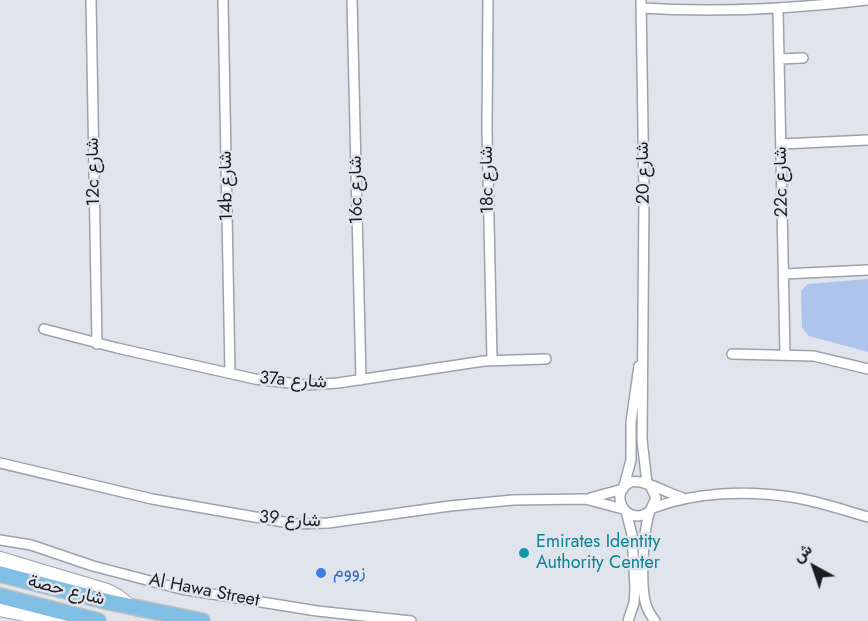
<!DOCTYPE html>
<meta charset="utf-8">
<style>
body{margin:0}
#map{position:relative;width:868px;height:621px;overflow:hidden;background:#e0e4ec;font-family:Jost,Vazirmatn,sans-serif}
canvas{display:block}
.north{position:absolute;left:784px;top:537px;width:60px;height:60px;-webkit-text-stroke:4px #e0e4ec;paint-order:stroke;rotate:320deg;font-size:16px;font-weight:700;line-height:24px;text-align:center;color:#1b1d20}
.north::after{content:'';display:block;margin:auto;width:21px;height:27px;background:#1b1d20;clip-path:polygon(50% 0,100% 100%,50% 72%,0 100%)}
</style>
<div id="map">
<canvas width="868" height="621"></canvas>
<div class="north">ش</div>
</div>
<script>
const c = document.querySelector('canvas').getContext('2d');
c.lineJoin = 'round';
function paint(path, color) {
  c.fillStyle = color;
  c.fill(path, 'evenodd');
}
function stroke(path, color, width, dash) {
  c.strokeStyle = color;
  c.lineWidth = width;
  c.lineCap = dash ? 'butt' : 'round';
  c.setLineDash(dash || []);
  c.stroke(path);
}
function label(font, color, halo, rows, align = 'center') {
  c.font = font + ' Jost,Vazirmatn,sans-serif';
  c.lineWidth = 5;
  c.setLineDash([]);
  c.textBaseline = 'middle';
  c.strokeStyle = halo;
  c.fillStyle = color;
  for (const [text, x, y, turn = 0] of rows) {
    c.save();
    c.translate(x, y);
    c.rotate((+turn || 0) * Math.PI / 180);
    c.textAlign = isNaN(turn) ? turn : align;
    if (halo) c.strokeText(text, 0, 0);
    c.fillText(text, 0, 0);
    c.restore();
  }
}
const green = new Path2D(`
 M 868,279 L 868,352 L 809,336 L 802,328 L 801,291 L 808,284 Z`);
const street = new Path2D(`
 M 91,0 L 97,344
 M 223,0 L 230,373
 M 352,0 L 361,380
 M 488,0 L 487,129 L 492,360
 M 641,0 L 644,195 L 642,440 L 647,483
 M 641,8 C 717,13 792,9 868,0
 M 778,9 L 785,354
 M 779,59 L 803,58
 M 781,144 L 868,140
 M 784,274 L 868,270
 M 44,329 L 117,348 L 255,379 L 306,385 L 338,383 L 484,361 L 546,359
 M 732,354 L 814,356 L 868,369
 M 0,463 L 152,499 L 295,524 L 328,523 L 450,506 L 513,500 L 585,499 L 623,509
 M 650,485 L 656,498 L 650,511 C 626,529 607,492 631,482 C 643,478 668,494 681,497
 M 624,486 L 631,460 L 631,422 L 639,366
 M 590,498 L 623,489
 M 653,508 C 695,492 747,490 791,497 C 818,501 843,510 868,517
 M 626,511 L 632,535 L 635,588 L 634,603 L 628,621
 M 650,511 C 643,530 640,585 646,605 C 648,611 651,616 655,621
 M 0,540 L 31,545 L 93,566 L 181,589 L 317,611 L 411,621`);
const secondary = new Path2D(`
 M 0,559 L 107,591 L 117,596 L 129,606
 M 0,609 L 59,621`);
const primary = new Path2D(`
 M 0,574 L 109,602 L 202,621
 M 0,596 L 98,621`);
const markers = [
 [524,553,6,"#0f9aa8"],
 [321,573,6,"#3f7fe0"]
];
const streetNames = [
 ["12c شارع",94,172,-91],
 ["شارع 20",644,173,-91],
 ["18c شارع",488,180,-91],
 ["22c شارع",782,182,-91],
 ["14b شارع",227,186,-91],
 ["16c شارع",357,190,-91],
 ["37a شارع",293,381,4],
 ["شارع 39",290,520,4],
 ["شارع حصة",66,591,14],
 ["Al Hawa Street",204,591,11]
];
const cultureNames = [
 ["Emirates Identity",536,543],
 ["Authority Center",536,564]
];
const shopNames = [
 ["زووم",333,573]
];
paint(green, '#aec4ed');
stroke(street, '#9ea1a9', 12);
stroke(secondary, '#9ea1a9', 16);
stroke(primary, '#bfc0c1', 18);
stroke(street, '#fff', 9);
stroke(secondary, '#fff', 14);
stroke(primary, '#81bee3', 15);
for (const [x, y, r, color] of markers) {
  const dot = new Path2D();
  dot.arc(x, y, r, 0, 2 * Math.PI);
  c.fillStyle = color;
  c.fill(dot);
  stroke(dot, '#e0e4ec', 2);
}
label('18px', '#1b1d20', '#e0e4ec', streetNames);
label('18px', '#0d838f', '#e0e4ec', cultureNames, 'left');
label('18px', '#366cbe', '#e0e4ec', shopNames, 'left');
</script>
